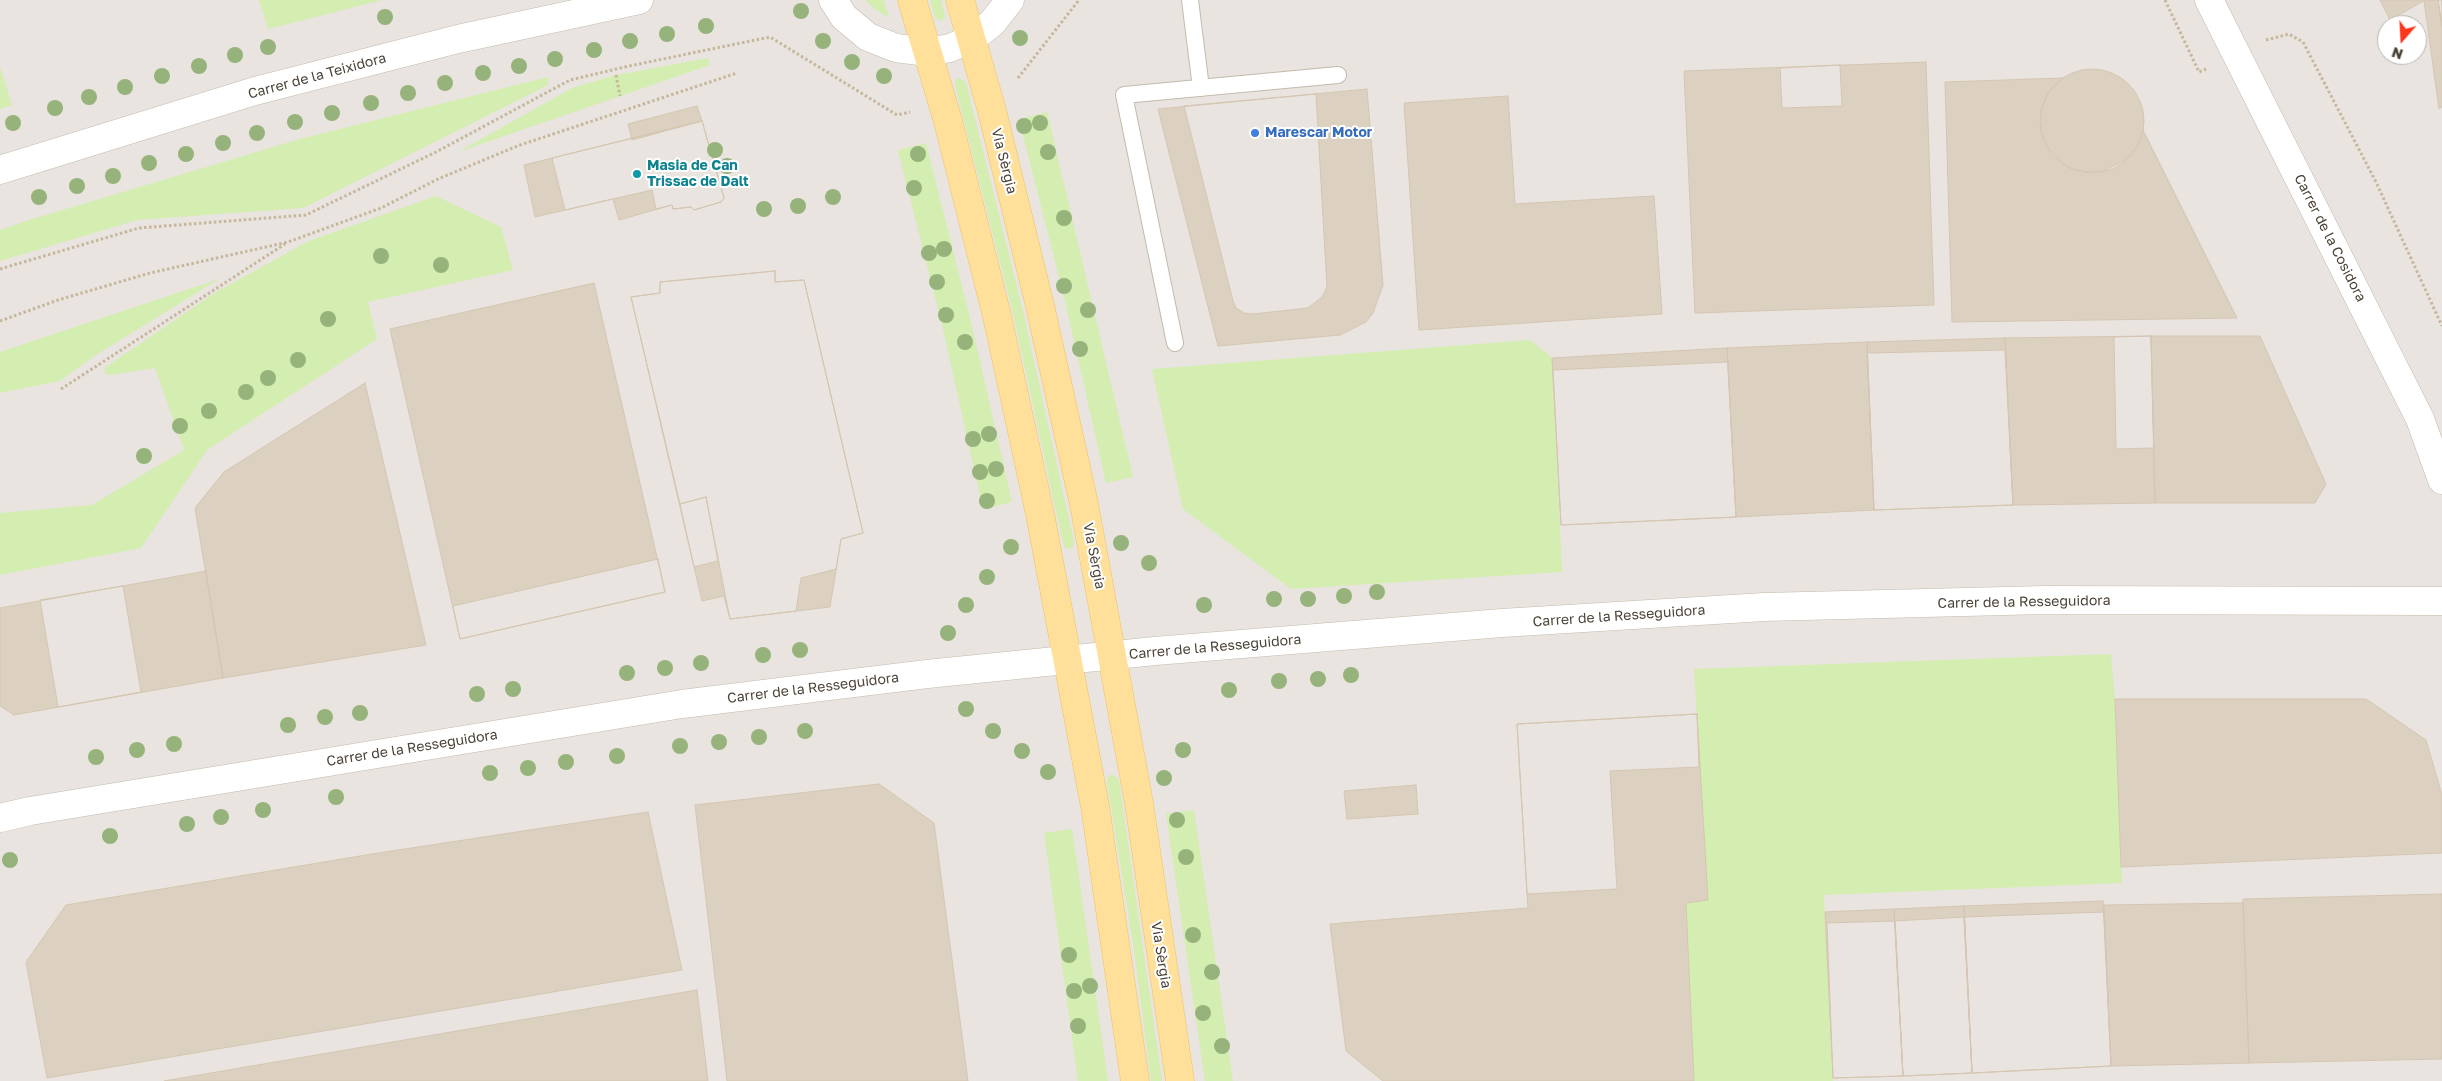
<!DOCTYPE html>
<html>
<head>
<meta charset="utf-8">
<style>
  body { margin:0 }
  #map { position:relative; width:2442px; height:1081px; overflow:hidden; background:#f6f2ea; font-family:"Golos Text",sans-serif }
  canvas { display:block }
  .north { position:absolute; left:2377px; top:15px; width:50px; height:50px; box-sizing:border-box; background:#fff; border:1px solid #b7b4af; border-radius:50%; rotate:199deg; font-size:14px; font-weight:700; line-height:20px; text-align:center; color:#4c4337 }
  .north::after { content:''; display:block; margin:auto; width:18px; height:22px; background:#ff3619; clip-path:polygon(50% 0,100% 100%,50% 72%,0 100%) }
</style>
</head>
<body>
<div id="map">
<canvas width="2442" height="1081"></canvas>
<div class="north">N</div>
</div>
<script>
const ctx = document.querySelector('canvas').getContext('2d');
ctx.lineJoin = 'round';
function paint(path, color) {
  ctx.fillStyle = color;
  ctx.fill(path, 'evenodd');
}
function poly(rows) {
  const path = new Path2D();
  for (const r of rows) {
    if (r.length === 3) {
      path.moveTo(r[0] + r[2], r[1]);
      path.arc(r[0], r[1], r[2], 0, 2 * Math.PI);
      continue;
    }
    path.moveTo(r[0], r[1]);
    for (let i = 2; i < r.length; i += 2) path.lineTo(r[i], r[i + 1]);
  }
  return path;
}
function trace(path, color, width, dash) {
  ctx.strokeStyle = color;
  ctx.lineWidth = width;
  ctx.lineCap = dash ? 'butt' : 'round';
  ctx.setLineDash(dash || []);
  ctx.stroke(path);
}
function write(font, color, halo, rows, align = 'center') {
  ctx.font = font + ' "Golos Text",sans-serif';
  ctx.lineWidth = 4;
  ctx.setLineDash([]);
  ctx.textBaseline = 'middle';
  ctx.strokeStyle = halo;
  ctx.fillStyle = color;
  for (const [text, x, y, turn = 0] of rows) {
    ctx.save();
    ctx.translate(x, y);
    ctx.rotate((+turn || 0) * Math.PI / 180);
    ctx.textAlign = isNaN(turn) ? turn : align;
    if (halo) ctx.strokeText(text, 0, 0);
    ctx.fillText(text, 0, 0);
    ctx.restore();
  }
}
paint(poly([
  [0,0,2442,0,2442,1081,0,1081],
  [2387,25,2417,25,2417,55,2387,55]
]), '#e9e4df');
paint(poly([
  [259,0,382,0,268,29],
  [865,0,884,0,889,18,876,10],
  [930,0,941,0,945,16,942,21,935,18],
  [708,58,710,65,458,152,572,88,616,75],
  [0,67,12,105,0,109],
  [548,77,548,85,303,208,137,220,0,261,0,230,29,220,300,139],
  [959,78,966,83,1023,311,1074,542,1073,547,1069,549,1065,548,1063,543,1013,313,957,93,955,84,956,80],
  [1047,112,1133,477,1106,483,1065,301,1019,119],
  [926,143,971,322,1012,502,983,509,943,329,898,150],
  [436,196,501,227,513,270,368,302,377,339,207,450,141,548,0,575,0,513,92,505,184,450,155,368,111,375,106,374,104,368,218,291,309,241],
  [219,279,96,355,60,381,0,393,0,352],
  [1530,340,1552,358,1562,572,1291,589,1183,509,1152,369],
  [2111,654,2115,699,2122,883,1824,895,1833,1081,1694,1081,1686,903,1708,900,1694,669],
  [1112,774,1119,780,1162,1081,1151,1081,1135,957,1107,781,1109,776],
  [1194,810,1233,1081,1205,1081,1166,814],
  [1072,829,1108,1081,1078,1081,1044,833]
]), '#d3eeb0');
const building = poly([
  [2380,0,2425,0,2390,20,2380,0],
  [2438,0,2442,0,2442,27,2438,0],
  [2438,0,2442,27,2442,107,2439,109,2424,1,2438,0],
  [2438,0,2442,0,2442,27,2438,0],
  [1926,62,1934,305,1695,313,1684,71,1926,62],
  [1840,65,1842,106,1782,108,1780,68,1840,65],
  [2092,121,52],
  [2063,78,2050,90,2041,109,2041,130,2048,148,2063,164,2073,169,2089,172,2103,171,2126,160,2138,145,2143,130,2237,318,1952,322,1945,82,2063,78],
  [1367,89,1383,285,1373,313,1366,322,1340,335,1218,346,1158,109,1367,89],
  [1316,94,1327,287,1322,297,1308,308,1253,314,1244,313,1236,308,1233,301,1184,106,1316,94],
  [1508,96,1515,204,1654,196,1662,314,1419,330,1404,103,1508,96],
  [697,106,702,121,632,140,628,124,697,106],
  [702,121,724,198,721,202,694,210,691,207,673,209,672,205,619,220,613,199,535,217,524,165,702,121],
  [702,121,724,198,721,202,694,210,691,207,673,209,672,205,656,209,652,190,565,210,552,158,702,121],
  [775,271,775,282,804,280,863,533,841,539,830,607,730,619,724,596,702,601,631,297,660,293,660,282,775,271],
  [775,271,775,282,804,280,863,533,841,539,836,569,801,578,796,611,730,619,706,497,680,504,631,297,660,293,660,282,775,271],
  [594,283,665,592,460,639,390,329,594,283],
  [2151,336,2155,503,2013,505,2005,338,2151,336],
  [2151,336,2260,336,2326,484,2315,503,2155,503,2151,336],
  [2151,336,2154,448,2116,449,2114,337,2151,336],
  [2005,338,2013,505,1874,510,1867,342,2005,338],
  [1867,342,1874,510,1736,517,1727,348,1867,342],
  [1727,348,1736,517,1561,525,1552,358,1727,348],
  [2005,350,2013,505,1874,510,1867,353,2005,350],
  [1728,362,1736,517,1561,525,1553,370,1728,362],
  [365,383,426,645,223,678,195,508,224,472,365,383],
  [706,497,718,561,694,567,680,504,706,497],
  [658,559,665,592,460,639,453,606,658,559],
  [206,571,223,678,14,715,0,706,0,608,206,571],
  [123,586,141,692,58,707,40,600,123,586],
  [2115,699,2366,699,2426,740,2442,795,2442,853,2121,867,2115,699],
  [1697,714,1708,900,1686,903,1694,1081,1383,1081,1346,1051,1330,924,1528,908,1517,724,1697,714],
  [1697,714,1699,767,1610,771,1617,889,1527,894,1517,724,1697,714],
  [879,784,934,823,968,1081,727,1081,695,805,879,784],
  [1416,785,1418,814,1347,819,1344,791,1416,785],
  [648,812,682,970,47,1078,26,962,66,905,372,854,648,812],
  [2442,894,2442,1059,2249,1063,2243,899,2442,894],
  [2103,901,2111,1066,1972,1073,1964,906,2103,901],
  [2243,903,2249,1063,2111,1066,2104,905,2243,903],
  [1964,906,1972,1073,1903,1076,1894,909,1964,906],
  [1894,909,1903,1076,1833,1078,1825,912,1894,909],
  [2104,912,2111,1066,1972,1073,1964,917,2104,912],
  [1964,917,1972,1073,1903,1076,1895,921,1964,917],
  [1895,921,1903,1076,1833,1078,1827,923,1895,921],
  [697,990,708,1081,164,1081,697,990]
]);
paint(building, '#dcd1c1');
trace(building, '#d5c6b1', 1);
const service = poly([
  [1190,0,1201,88],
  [1175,343,1124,95,1338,75]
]);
const minor = poly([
  [833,0,844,17,868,37,896,48,927,52,950,48,971,39,992,23,1010,0],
  [2209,0,2420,419,2442,480],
  [0,170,255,91,458,39,639,0],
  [0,818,30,811,682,704,927,674,1155,651,1502,623,1764,607,2045,600,2442,601]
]);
const primary = poly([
  [912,0,948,121,997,316,1040,514,1095,806,1135,1081],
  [960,0,991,107,1040,306,1084,504,1139,803,1180,1081]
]);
trace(service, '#c3baac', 18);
trace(minor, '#c3baac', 29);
trace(primary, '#efc15f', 29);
trace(poly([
  [2165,0,2199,72,2206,69],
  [2266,40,2289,34,2303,42,2376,182,2442,326],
  [616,75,620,96],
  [1018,78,1079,0],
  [0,269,139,228,306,215,436,152,570,80,629,66,770,37,897,115,910,112],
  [0,321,58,300,150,273,288,242,381,208,438,179,520,145,737,73],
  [61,389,285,244]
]), '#c6b69b', 3, [2.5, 2.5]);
trace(service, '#fff', 16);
trace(minor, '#fff', 28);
trace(primary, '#ffe09b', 28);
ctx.fillStyle = '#96b37c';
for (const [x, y] of [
  [801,11],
  [385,17],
  [706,26],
  [667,34],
  [1020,38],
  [630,41],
  [823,41],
  [268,47],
  [594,50],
  [235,55],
  [555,59],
  [852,62],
  [199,66],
  [519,66],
  [483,73],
  [162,76],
  [884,76],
  [445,83],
  [125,87],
  [408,93],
  [89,97],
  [371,103],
  [55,108],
  [332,113],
  [295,122],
  [13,123],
  [1040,123],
  [1024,126],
  [257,133],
  [223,143],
  [715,150],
  [1048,152],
  [186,154],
  [918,154],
  [149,163],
  [727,166],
  [113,176],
  [77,186],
  [914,188],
  [39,197],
  [833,197],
  [798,206],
  [764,209],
  [1064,218],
  [944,249],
  [929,253],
  [381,256],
  [441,265],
  [937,282],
  [1064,286],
  [1088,310],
  [946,315],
  [328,319],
  [965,342],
  [1080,349],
  [298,360],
  [268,378],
  [246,392],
  [209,411],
  [180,426],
  [989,434],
  [973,439],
  [144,456],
  [996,469],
  [980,472],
  [987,501],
  [1121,543],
  [1011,547],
  [1149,563],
  [987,577],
  [1377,592],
  [1344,596],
  [1274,599],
  [1308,599],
  [966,605],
  [1204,605],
  [948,633],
  [800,650],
  [763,655],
  [701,663],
  [665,668],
  [627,673],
  [1351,675],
  [1318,679],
  [1279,681],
  [513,689],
  [1229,690],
  [477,694],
  [966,709],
  [360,713],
  [325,717],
  [288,725],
  [805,731],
  [993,731],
  [759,737],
  [719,742],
  [174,744],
  [680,746],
  [137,750],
  [1183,750],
  [1022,751],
  [617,756],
  [96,757],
  [566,762],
  [528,768],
  [1048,772],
  [490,773],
  [1164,778],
  [336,797],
  [263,810],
  [221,817],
  [1177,820],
  [187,824],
  [110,836],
  [1186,857],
  [10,860],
  [1193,935],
  [1069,955],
  [1212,972],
  [1090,986],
  [1074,991],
  [1203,1013],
  [1078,1026],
  [1222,1046]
]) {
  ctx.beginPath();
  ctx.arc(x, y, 8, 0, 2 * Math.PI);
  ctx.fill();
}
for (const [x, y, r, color] of [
  [1255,133,5,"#3f7fe0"],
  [637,174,5,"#0f9aa8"]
]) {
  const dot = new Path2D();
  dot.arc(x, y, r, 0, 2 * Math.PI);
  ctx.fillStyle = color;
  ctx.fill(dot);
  trace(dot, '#fff', 2);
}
write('14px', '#4c4337', '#fff', [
  ["Carrer de la Teixidora",317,76,-15],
  ["Via Sèrgia",1004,161,76],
  ["Carrer de la Cosidora",2330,238,63],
  ["Via Sèrgia",1094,556,79],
  ["Carrer de la Resseguidora",2024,602,-1],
  ["Carrer de la Resseguidora",1619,616,-4],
  ["Carrer de la Resseguidora",1215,647,-5],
  ["Carrer de la Resseguidora",813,688,-7],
  ["Carrer de la Resseguidora",412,748,-9],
  ["Via Sèrgia",1161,955,81]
]);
write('bold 14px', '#366cbe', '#fff', [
  ["Marescar Motor",1265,133]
], 'left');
write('bold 14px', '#0d838f', '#fff', [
  ["Masia de Can",647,166],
  ["Trissac de Dalt",647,182]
], 'left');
</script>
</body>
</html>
